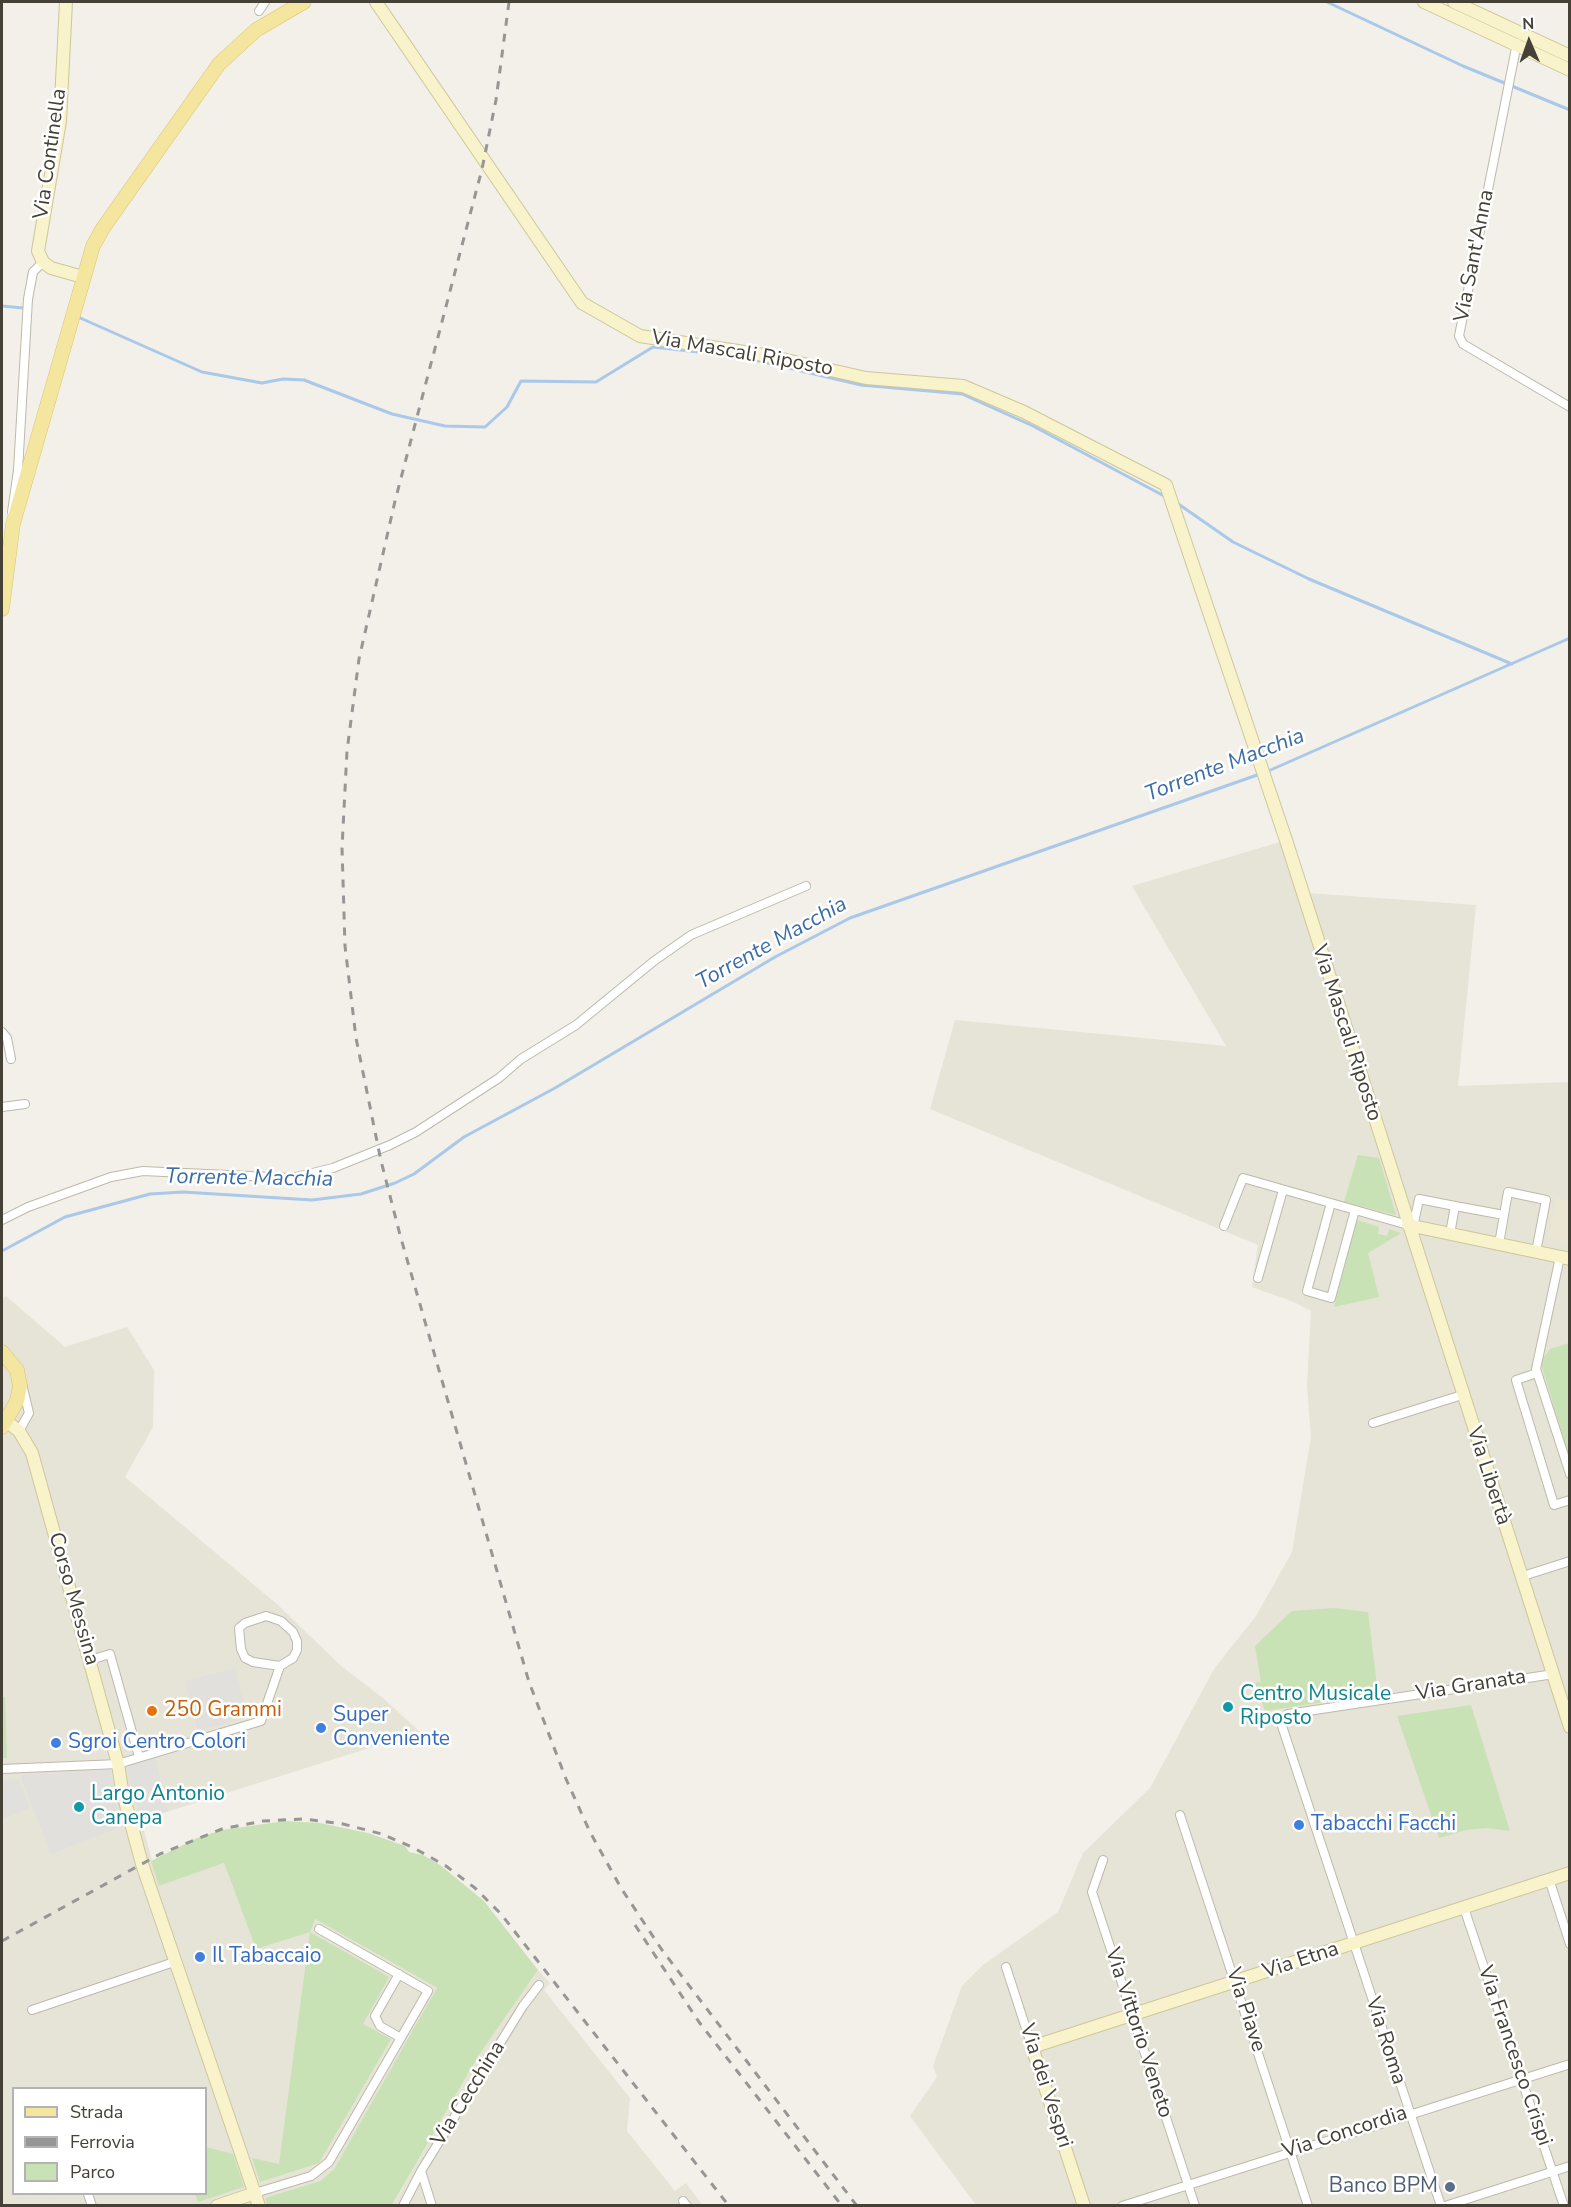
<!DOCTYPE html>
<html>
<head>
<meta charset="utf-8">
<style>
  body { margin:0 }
  #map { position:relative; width:1571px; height:2207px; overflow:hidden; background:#f2f0e8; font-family:"Nunito Sans",sans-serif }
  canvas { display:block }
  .frame { position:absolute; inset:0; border:3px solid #454137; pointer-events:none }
  .legend { position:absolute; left:12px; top:2087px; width:195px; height:108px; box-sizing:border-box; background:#fff; border:2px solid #b5b3af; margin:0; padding:8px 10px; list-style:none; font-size:18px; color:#454137 }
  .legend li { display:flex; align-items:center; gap:12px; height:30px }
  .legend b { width:30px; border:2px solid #b5b3af }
  .north { position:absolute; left:1499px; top:12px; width:60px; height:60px; -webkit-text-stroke:4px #fff; paint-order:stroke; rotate:358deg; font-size:16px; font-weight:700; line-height:24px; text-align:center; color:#454137 }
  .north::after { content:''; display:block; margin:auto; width:21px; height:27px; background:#454137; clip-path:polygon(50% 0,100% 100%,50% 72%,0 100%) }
</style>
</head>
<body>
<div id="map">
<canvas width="1571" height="2207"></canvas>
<div class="frame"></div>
<ul class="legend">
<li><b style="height:8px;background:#f4e69f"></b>Strada</li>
<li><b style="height:8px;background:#969696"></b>Ferrovia</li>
<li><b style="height:16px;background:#c9e2b5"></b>Parco</li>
</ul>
<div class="north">N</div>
</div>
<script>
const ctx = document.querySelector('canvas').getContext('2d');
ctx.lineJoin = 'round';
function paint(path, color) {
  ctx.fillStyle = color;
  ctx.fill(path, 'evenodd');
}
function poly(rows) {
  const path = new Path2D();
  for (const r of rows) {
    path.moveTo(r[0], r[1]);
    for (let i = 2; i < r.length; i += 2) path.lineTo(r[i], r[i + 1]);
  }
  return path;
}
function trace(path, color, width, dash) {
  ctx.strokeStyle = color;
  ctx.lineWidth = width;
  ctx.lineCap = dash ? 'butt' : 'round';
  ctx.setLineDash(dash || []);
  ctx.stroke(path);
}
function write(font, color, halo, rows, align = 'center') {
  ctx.font = font + ' "Nunito Sans",sans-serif';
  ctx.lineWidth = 5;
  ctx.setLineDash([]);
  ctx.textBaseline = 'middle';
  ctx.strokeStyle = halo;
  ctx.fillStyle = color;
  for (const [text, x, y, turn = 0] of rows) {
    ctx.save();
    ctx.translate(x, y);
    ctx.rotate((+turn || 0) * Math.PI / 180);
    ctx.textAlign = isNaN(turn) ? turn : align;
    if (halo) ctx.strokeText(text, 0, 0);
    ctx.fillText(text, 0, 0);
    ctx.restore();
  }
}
paint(poly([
  [1290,839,1307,893,1476,905,1458,1086,1569,1082,1569,2205,976,2205,910,2116,937,2077,933,2066,962,1986,983,1965,1058,1912,1083,1853,1150,1788,1214,1669,1256,1616,1292,1552,1311,1437,1307,1386,1311,1311,1294,1302,1252,1287,1258,1245,930,1109,955,1020,1226,1046,1132,886],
  [6,1296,65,1347,127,1327,154,1370,153,1427,125,1477,278,1605,340,1665,384,1699,420,1732,141,1820,159,1886,224,1863,256,1949,315,1919,438,1989,334,2169,320,2181,265,2199,267,2205,2,2205,2,1299],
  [14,2088,206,2088,206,2194,14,2194],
  [538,1970,550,1983,544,1990,630,2098,627,2131,675,2191,686,2183,702,2205,392,2206,479,2055]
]), '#e6e3d7');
paint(poly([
  [1556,1197,1569,1201,1569,1243,1548,1239]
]), '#eae6d3');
paint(poly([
  [1358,1155,1379,1158,1396,1215,1344,1202],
  [1357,1220,1379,1227,1378,1234,1387,1236,1389,1229,1401,1233,1368,1253,1379,1297,1334,1307],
  [1569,1343,1569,1457,1542,1367,1542,1359,1550,1349],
  [1334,1608,1368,1612,1378,1694,1265,1711,1255,1683,1261,1682,1255,1646,1292,1611],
  [2,1697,5,1697,7,1758,2,1758],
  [1471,1705,1510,1831,1487,1828,1466,1830,1439,1838,1397,1716],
  [285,1821,320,1823,368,1833,405,1846,409,1852,423,1855,440,1865,484,1901,538,1970,479,2055,392,2205,267,2205,265,2198,320,2181,334,2169,437,1988,315,1919,310,1932,389,1977,363,2024,391,2039,319,2163,260,2182,252,2158,279,2164,310,1932,256,1949,224,1863,159,1886,151,1861,197,1838,222,1830],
  [206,2147,233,2154,244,2187,198,2202,195,2194,206,2194]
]), '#c9e2b5');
paint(poly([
  [235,1668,248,1717,198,1731,185,1681],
  [155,1758,168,1811,141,1820,126,1767],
  [110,1770,126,1825,51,1854,21,1778,23,1774],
  [19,1780,30,1808,2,1819,2,1781]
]), '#e1e0dc');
trace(poly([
  [1327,2,1463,66,1570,110],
  [2,306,23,308],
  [78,317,202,372,262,383,283,379,304,380,392,414,445,426,485,427,507,407,521,381,596,382,653,347,735,356],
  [742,357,861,385,962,394,1033,426,1166,497],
  [1177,503,1233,542,1309,579,1512,664],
  [1266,772,1570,638],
  [2,1251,65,1217,150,1194,183,1192,312,1200,361,1194,395,1183,414,1174,464,1137,555,1088,775,957,850,918,1260,774]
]), '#aac8e9', 3);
const street = poly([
  [259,11,265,2],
  [1517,43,1459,336,1463,344,1570,407],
  [12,512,18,470,28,299,33,272,43,262],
  [2,1032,7,1038,11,1059],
  [2,1107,25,1104],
  [1331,1203,1307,1291,1331,1298,1355,1210],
  [2,1220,28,1207,111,1177,143,1171,292,1178,333,1168,390,1145,416,1132,499,1078,521,1059,576,1025,654,961,691,935,806,886],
  [1224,1226,1243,1178,1408,1225],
  [1413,1227,1419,1199,1455,1206],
  [1450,1234,1455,1206,1504,1215],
  [1499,1244,1508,1192,1546,1200,1536,1252],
  [1560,1257,1536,1369,1570,1474],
  [1258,1278,1283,1190],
  [1537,1373,1516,1380,1554,1505,1570,1500],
  [1373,1423,1462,1395],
  [19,1431,29,1413,22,1384],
  [1520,1577,1570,1561],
  [266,1616,281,1621,293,1632,297,1641,297,1650,293,1658,280,1666,253,1662,245,1658,241,1649,239,1628,245,1623,266,1616],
  [90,1660,110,1654,139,1757],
  [2,1769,118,1764,261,1721,280,1666],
  [1180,1815,1308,2206],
  [1103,1860,1092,1892,1195,2206],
  [1549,1879,1570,1944],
  [1464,1908,1564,2206],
  [1006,1967,1032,2047],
  [399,1974,375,2016,380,2026,401,2038],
  [32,2010,177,1961],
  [421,2171,432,2206],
  [255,2193,311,2176,329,2162,428,1991,319,1929],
  [88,2194,92,2206],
  [683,2201,687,2206],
  [403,2206,421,2171,523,2006,539,1985],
  [1122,2206,1570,2064],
  [1441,2206,1281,1723,1288,1714,1554,1674],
  [1445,2206,1570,2166]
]);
const secondary = poly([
  [66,2,60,121,38,251,43,262,51,268,83,277],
  [376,2,582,303,640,336,764,355,866,378,963,386,1024,412,1166,485,1286,840,1570,1727],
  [1424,2,1570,70],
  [1454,2,1570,56],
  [1408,1225,1570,1259],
  [6,1421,19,1431,32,1453,118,1764,122,1790,142,1864,259,2206],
  [217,2206,255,2193],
  [1084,2206,1032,2047,1570,1873]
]);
const primary = poly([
  [2,609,13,524,93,246,103,228,219,64,256,30,304,2],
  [2,1352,17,1370,20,1386,17,1401,2,1427]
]);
trace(street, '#bdb9ab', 10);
trace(secondary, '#cdc69c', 14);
trace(primary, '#d8c471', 15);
trace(street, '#fff', 8);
trace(secondary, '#f9f3cb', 12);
trace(primary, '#f4e69f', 14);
trace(poly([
  [509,2,496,100,482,169,395,501,359,659,347,751,342,848,345,946,356,1038,381,1161,400,1235,529,1682,566,1779,590,1832,621,1888,662,1950,857,2206],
  [635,1925,699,2022,842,2206],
  [2,1941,160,1854,222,1829,263,1821,303,1819,343,1824,382,1834,414,1848,446,1866,475,1888,501,1914,729,2206]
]), '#969696', 3, [8, 8]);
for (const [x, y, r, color] of [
  [1228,1707,6,"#0f9aa8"],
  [152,1711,6,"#e8710a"],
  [321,1728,6,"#3f7fe0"],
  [56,1743,6,"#3f7fe0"],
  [79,1807,6,"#0f9aa8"],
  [1299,1825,6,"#3f7fe0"],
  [200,1957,6,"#3f7fe0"],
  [1450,2187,6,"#5c6f8a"]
]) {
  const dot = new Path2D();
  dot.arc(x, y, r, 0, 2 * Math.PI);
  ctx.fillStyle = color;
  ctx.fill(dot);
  trace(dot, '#fff', 2);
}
write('21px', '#454137', '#fff', [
  ["Via Continella",51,154,-82],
  ["Via Sant'Anna",1475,256,-79],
  ["Via Mascali Riposto",742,354,10],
  ["Via Mascali Riposto",1346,1033,72],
  ["Via Libertà",1488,1476,72],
  ["Corso Messina",73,1599,74],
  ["Via Granata",1471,1686,-9],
  ["Via Etna",1301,1961,-18],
  ["Via Piave",1245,2010,72],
  ["Via Vittorio Veneto",1138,2033,72],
  ["Via Roma",1385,2041,72],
  ["Via Francesco Crispi",1514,2056,71],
  ["Via dei Vespri",1045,2086,72],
  ["Via Cecchina",469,2094,-58],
  ["Via Concordia",1345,2133,-18]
]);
write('21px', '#0d838f', '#fff', [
  ["Centro Musicale",1240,1695],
  ["Riposto",1240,1719],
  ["Largo Antonio",91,1795],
  ["Canepa",91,1819]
], 'left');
write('21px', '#c56008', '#fff', [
  ["250 Grammi",164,1711]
], 'left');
write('21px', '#366cbe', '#fff', [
  ["Super",333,1716],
  ["Conveniente",333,1740],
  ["Sgroi Centro Colori",68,1743],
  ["Tabacchi Facchi",1311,1825],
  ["Il Tabaccaio",212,1957]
], 'left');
write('21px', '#4e5e75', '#fff', [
  ["Banco BPM",1438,2187]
], 'right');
write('italic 22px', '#3b6da6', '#fff', [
  ["Torrente Macchia",1225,766,-21],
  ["Torrente Macchia",772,944,-29],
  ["Torrente Macchia",249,1179,1]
]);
</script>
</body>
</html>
